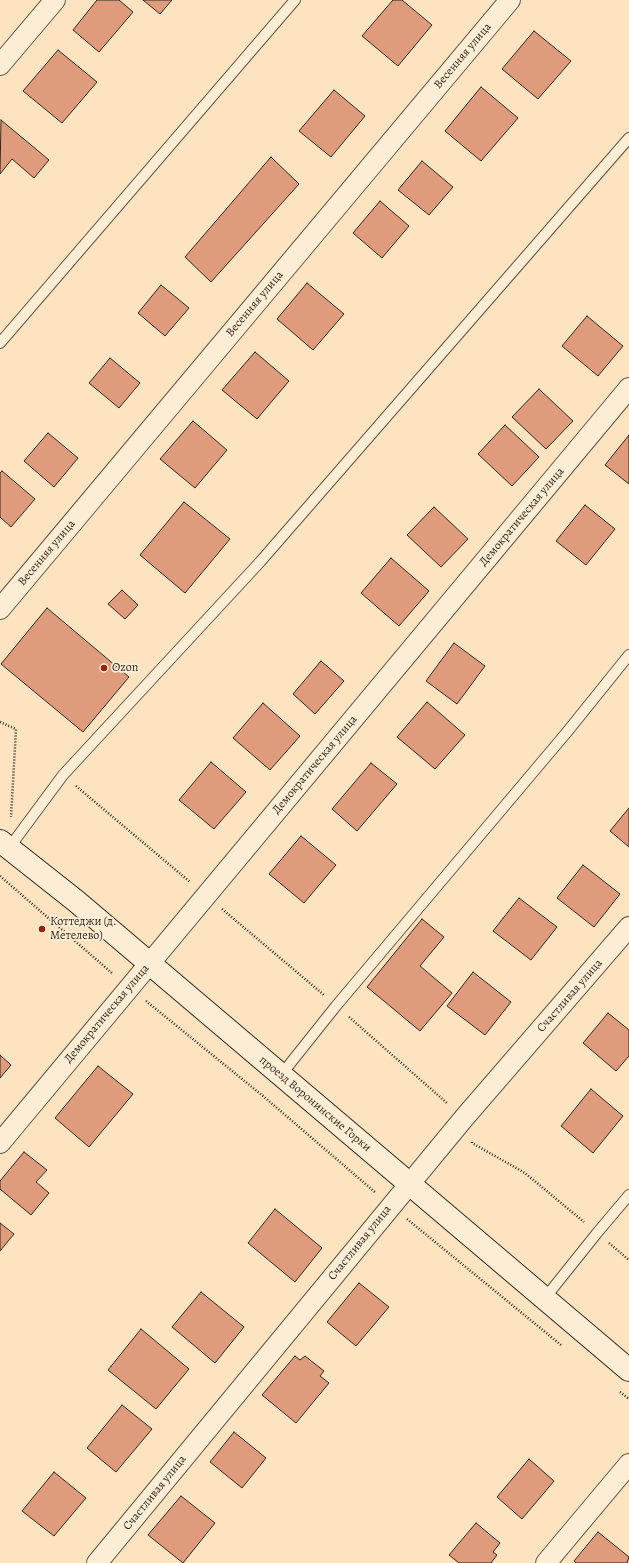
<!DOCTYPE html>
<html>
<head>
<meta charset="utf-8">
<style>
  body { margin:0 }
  canvas { display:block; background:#fde3bf }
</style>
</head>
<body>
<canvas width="629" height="1563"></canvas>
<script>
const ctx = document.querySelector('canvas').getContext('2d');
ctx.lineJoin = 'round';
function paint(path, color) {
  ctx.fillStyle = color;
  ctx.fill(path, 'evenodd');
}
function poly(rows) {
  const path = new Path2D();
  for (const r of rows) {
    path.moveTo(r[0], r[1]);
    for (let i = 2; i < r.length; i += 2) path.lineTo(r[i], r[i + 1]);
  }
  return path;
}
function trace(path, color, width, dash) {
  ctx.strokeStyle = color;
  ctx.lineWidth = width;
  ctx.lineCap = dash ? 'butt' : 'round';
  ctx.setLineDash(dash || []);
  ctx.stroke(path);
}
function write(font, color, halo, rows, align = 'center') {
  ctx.font = font + ' Alegreya,serif';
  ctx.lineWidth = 3.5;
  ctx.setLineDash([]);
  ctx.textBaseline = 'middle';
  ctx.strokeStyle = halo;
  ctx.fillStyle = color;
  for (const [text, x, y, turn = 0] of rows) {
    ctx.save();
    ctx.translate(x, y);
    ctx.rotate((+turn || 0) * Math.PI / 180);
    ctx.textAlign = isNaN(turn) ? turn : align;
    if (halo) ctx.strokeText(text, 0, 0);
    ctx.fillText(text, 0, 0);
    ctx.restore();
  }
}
const building = poly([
  [97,0,119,0,133,12,99,52,73,30,97,0],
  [143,0,172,0,160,14,143,0],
  [393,0,402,0,432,25,398,66,362,36,393,0],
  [534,31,571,61,538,99,502,69,534,31],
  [58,50,97,82,62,123,23,91,58,50],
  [481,87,518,118,481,161,445,131,481,87],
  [334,90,365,116,331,157,299,131,334,90],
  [1,120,49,160,34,178,12,159,0,174,1,120],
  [271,157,299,184,211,282,185,257,271,157],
  [422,161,453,187,429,215,398,190,422,161],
  [380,201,409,226,382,258,353,233,380,201],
  [307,283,344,314,313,350,277,319,307,283],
  [161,285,189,308,165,336,138,313,161,285],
  [587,316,623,346,598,376,562,346,587,316],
  [255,352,289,381,257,419,222,390,255,352],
  [110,358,140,383,119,408,89,383,110,358],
  [539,389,573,421,546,449,512,417,539,389],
  [193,421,227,450,195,488,160,459,193,421],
  [505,425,539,457,512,486,478,454,505,425],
  [48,433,78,458,54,487,24,461,48,433],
  [629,435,629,484,605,465,629,435],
  [2,471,35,499,11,527,0,517,0,473,2,471],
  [184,502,230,539,185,593,140,555,184,502],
  [585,505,615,529,586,565,556,541,585,505],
  [434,507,468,539,441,567,407,535,434,507],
  [391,558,429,591,399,626,361,593,391,558],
  [122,590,138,605,125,619,108,604,122,590],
  [47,608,129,677,83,732,1,664,47,608],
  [454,643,485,666,457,704,426,681,454,643],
  [321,661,344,681,315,714,293,694,321,661],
  [427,702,465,735,435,769,397,737,427,702],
  [263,703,300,736,270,770,233,738,263,703],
  [211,762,246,792,214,829,179,800,211,762],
  [371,763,397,784,357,831,332,809,371,763],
  [629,808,629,847,610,831,629,808],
  [301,836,336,865,304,903,269,874,301,836],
  [583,865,620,894,594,927,557,898,583,865],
  [519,898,557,927,531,960,493,931,519,898],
  [422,919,444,937,420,966,452,993,420,1031,367,987,422,919],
  [473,972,511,1002,485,1035,447,1006,473,972],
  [608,1013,629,1030,629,1056,616,1071,583,1043,608,1013],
  [0,1055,11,1065,0,1078,0,1055],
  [98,1066,133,1094,89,1147,55,1118,98,1066],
  [591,1089,623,1116,593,1153,561,1126,591,1089],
  [24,1152,47,1170,36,1182,49,1193,31,1215,0,1189,0,1181,24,1152],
  [275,1209,322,1248,295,1282,248,1243,275,1209],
  [0,1223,14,1234,0,1251,0,1223],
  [359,1283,389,1307,356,1346,327,1322,359,1283],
  [201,1292,244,1327,215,1363,172,1327,201,1292],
  [141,1329,189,1369,156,1409,108,1370,141,1329],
  [295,1356,300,1360,305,1356,324,1371,320,1376,329,1383,296,1423,262,1395,295,1356],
  [122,1405,152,1429,116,1472,87,1448,122,1405],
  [234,1432,266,1458,242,1488,210,1462,234,1432],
  [529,1459,554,1481,522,1519,497,1497,529,1459],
  [54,1472,86,1498,54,1536,22,1511,54,1472],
  [181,1496,215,1523,183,1563,148,1535,181,1496],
  [476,1523,500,1543,493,1552,497,1555,491,1563,459,1563,449,1555,476,1523],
  [598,1532,629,1557,627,1563,576,1563,574,1561,598,1532]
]);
paint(building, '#df9c7d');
trace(building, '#31271c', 1);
const lane = poly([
  [0,343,295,0],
  [9,848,63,775,260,562,629,138],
  [281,1075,336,1006,567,732,629,655],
  [545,1298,597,1233,629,1195]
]);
const street = poly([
  [0,65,55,0],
  [0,609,510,0],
  [0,1143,629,388],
  [97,1563,464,1118,629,927],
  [546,1563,629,1464]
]);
const secondary = poly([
  [0,841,76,901,629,1370]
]);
trace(lane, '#645645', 12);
trace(street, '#645645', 22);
trace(secondary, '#31271c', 24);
trace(poly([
  [0,722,16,729,11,817],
  [76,786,190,882],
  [0,876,113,974],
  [222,909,324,995],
  [146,1001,263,1096,376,1193],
  [349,1017,447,1103],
  [472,1142,472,1143,525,1173,584,1222],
  [407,1219,561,1345],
  [609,1243,629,1260],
  [620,1392,629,1399]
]), '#31271c', 2.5, [1, 2]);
trace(lane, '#feedd5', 10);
trace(street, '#feedd5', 20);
trace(secondary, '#feedd5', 22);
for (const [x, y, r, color] of [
  [104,668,4,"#8f2418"],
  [42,929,4,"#8f2418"]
]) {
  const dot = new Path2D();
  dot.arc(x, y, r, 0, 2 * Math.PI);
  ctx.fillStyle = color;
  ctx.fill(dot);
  trace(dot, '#feedd5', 1.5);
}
write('12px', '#31271c', '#feedd5', [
  ["Весенняя улица",463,56,-50],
  ["Весенняя улица",255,304,-50],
  ["Демократическая улица",522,517,-50],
  ["Весенняя улица",47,553,-50],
  ["Демократическая улица",315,765,-50],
  ["Счастливая улица",570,996,-49],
  ["Демократическая улица",107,1014,-50],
  ["проезд Воронинские Горки",315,1104,40],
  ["Счастливая улица",360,1243,-51],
  ["Счастливая улица",155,1493,-51]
]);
write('12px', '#31271c', '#feedd5', [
  ["Ozon",112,668],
  ["Коттеджи (д.",50,922],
  ["Метелево)",50,936]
], 'left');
</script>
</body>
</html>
